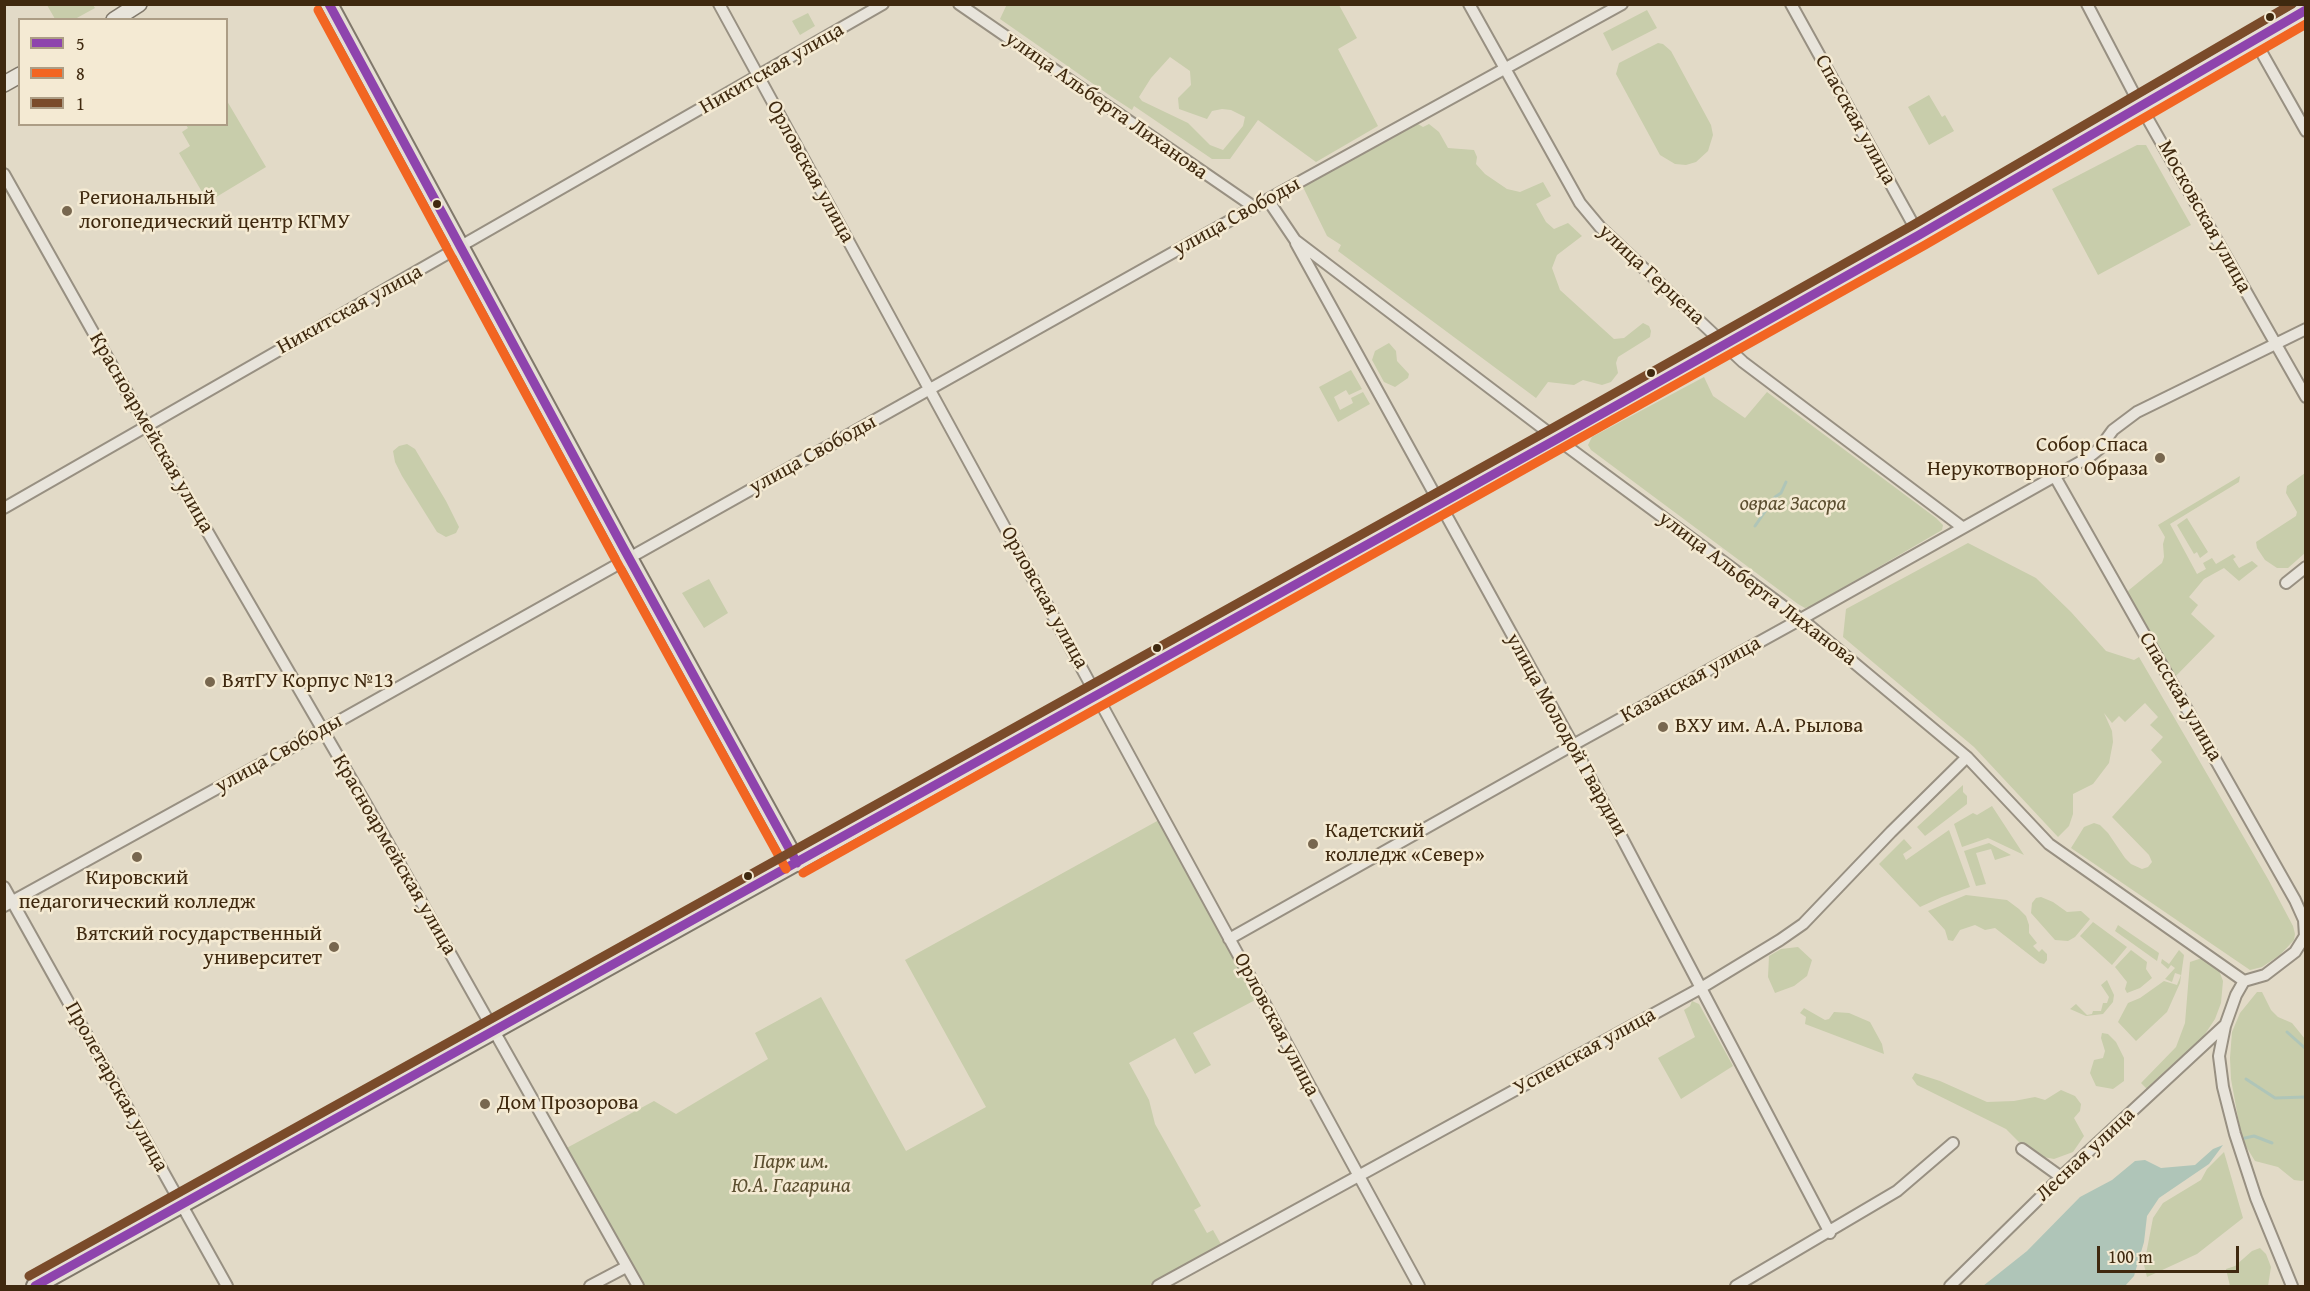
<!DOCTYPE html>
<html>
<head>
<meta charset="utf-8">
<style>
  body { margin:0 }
  #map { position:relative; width:2310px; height:1291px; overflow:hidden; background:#e2dac7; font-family:"Gentium Book Plus",serif }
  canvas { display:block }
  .frame { position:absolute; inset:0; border:6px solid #3f290f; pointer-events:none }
  .legend { position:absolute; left:18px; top:18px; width:210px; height:108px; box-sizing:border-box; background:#f4ead3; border:2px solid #ac9d85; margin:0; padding:8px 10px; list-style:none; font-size:18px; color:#3f290f }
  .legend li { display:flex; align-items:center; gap:12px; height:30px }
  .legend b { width:30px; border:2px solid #ac9d85 }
  .scale { position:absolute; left:2097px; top:1246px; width:142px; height:27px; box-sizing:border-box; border:3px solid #3f290f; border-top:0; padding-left:8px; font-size:18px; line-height:21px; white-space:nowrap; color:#3f290f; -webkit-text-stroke:4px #f4ead3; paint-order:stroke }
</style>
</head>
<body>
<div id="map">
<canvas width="2310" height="1291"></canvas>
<div class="frame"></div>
<ul class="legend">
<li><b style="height:8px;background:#8e44ad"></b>5</li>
<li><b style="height:8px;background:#f26522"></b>8</li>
<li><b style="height:8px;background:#7a4b2a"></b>1</li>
</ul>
<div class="scale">100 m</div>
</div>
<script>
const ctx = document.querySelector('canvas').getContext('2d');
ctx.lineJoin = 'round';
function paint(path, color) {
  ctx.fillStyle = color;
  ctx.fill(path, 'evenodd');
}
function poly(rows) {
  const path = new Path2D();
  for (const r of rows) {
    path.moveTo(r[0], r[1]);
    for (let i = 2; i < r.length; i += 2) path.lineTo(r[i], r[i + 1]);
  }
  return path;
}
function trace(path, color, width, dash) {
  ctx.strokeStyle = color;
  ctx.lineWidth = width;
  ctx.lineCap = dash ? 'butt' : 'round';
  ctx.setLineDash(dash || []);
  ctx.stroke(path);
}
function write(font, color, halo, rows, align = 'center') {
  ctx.font = font + ' "Gentium Book Plus",serif';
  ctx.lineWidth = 5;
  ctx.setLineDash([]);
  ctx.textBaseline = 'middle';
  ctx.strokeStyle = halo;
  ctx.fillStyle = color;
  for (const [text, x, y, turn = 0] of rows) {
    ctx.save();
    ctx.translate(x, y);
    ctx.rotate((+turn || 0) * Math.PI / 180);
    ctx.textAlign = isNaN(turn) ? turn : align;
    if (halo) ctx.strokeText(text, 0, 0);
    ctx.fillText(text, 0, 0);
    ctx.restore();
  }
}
paint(poly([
  [49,4,93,5,95,8,75,19,55,19,47,5],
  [1007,4,1339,5,1357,38,1338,49,1378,126,1316,162,1258,120,1230,159,1212,159,1134,106,1132,110,1112,97,1000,19],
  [1170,57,1190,71,1191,85,1178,98,1179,109,1207,119,1212,111,1222,109,1231,110,1245,117,1243,126,1223,150,1210,145,1188,123,1142,101,1139,97,1151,78],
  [1647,10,1657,28,1612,51,1603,33],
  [808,13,815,26,800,35,792,21],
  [1658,43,1663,44,1671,51,1711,125,1713,135,1708,151,1696,162,1686,165,1675,164,1660,155,1616,74,1619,63],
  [1929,95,1942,117,1945,115,1954,131,1929,145,1908,107],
  [227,101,266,167,208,202,179,153,190,146,182,132,188,128,186,125,226,124],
  [1418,124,1423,127,1429,124,1439,132,1448,148,1474,150,1477,157,1476,164,1485,174,1507,189,1520,192,1543,182,1551,196,1536,204,1546,222,1554,229,1568,223,1582,236,1557,255,1552,268,1560,290,1614,339,1624,338,1643,323,1649,326,1651,331,1650,337,1618,357,1616,363,1618,373,1611,382,1602,385,1583,380,1574,385,1548,382,1536,398,1338,251,1341,245,1327,236,1303,187],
  [2137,145,2146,145,2191,225,2098,275,2052,189],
  [1389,343,1396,351,1397,361,1409,374,1408,378,1395,387,1384,382,1372,360,1375,351],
  [1351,370,1362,389,1349,395,1346,390,1334,397,1340,410,1353,403,1351,398,1363,392,1370,404,1338,422,1319,387],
  [1704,377,1713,396,1745,418,1767,392,1936,518,1943,525,1942,530,1812,606,1805,608,1798,604,1591,450,1588,445,1592,437],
  [407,444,415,449,446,501,459,527,456,533,446,537,437,532,402,476,395,462,393,451,399,446],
  [2305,473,2305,553,2288,568,2277,568,2265,560,2257,548,2256,542,2296,516,2297,512,2286,493,2287,486],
  [2240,476,2239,482,2170,524,2197,574,2206,569,2203,563,2212,558,2216,564,2233,554,2236,557,2233,559,2239,568,2252,561,2258,566,2239,581,2224,568,2204,579,2189,597,2198,605,2191,614,2215,636,2174,678,2127,593,2129,590,2162,563,2164,557,2163,544,2165,537,2158,525],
  [2187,518,2208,552,2200,558,2197,552,2194,554,2177,525],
  [1968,543,2036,578,2071,612,2106,651,2134,660,2139,657,2268,879,2293,926,2295,934,2294,940,2280,955,2262,967,2250,970,2071,848,2084,827,2094,823,2100,825,2108,833,2125,858,2131,864,2142,869,2148,867,2152,862,2149,855,2112,817,2162,762,2151,750,2163,737,2150,725,2158,717,2145,703,2125,722,2119,716,2112,723,2104,713,2112,731,2113,742,2109,763,2093,784,2073,794,2073,814,2069,826,2058,837,1974,747,1843,637,1846,609],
  [709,579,728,613,704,628,682,593],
  [1963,785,1963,792,1967,796,1967,804,1925,836,1917,827],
  [1992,806,2024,855,1988,838,1962,847,1954,824,1973,813,1977,815],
  [1159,820,1257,999,1193,1033,1211,1065,1195,1074,1175,1038,1129,1063,1149,1100,1155,1124,1201,1206,1194,1210,1207,1233,1213,1230,1222,1246,1148,1286,638,1286,561,1151,654,1101,676,1114,768,1059,755,1033,821,997,906,1151,986,1107,905,960],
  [1949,830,1970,887,1942,897,1920,907,1879,864,1904,839,1912,848,1903,854,1906,860],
  [1989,843,2011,855,1995,860,1991,849,1976,853,1986,884,1976,886,1964,851],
  [1966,895,2007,900,2019,909,2026,916,2029,925,2029,933,2037,943,2033,946,2039,952,2042,949,2047,954,2047,960,2044,964,2040,963,1995,928,1985,930,1975,925,1960,930,1953,941,1948,940,1945,930,1928,911],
  [2041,897,2053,902,2067,912,2081,911,2090,919,2075,937,2068,941,2055,940,2031,913,2032,903,2036,898],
  [2093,922,2127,947,2112,965,2080,936],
  [2118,925,2159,953,2157,961,2115,931],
  [1798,947,1812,960,1807,976,1794,986,1775,993,1768,977,1769,956,1781,949],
  [2131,950,2147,962,2146,969,2152,978,2140,988,2127,993,2125,989,2127,982,2115,967],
  [2179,950,2184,955,2180,983,2167,1012,2136,1041,2118,1022,2128,1003,2140,998,2164,981,2177,985,2181,975,2175,973,2172,982,2165,979,2175,968,2171,965,2168,969,2161,963,2162,959,2169,964],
  [2202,958,2218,968,2223,981,2221,1003,2215,1019,2201,1040,2147,1089,2141,1083,2176,1047,2185,1023,2190,962],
  [2107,980,2114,995,2113,1002,2103,1014,2086,1016,2070,1009,2076,1004,2087,1015,2092,1014,2093,1011,2101,1011,2103,1003,2107,1003,2109,997,2101,985],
  [2257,992,2262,992,2271,1010,2278,1017,2292,1023,2305,1039,2306,1179,2302,1181,2294,1180,2278,1167,2255,1161,2242,1140,2231,1079,2230,1058,2232,1032,2240,1013],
  [1692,1001,1699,1004,1733,1066,1681,1099,1658,1058,1695,1037,1684,1010,1690,1006],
  [1804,1008,1825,1020,1829,1019,1834,1012,1849,1013,1870,1022,1882,1044,1884,1054,1805,1024,1806,1017,1800,1013],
  [2102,1033,2108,1034,2116,1042,2124,1058,2124,1081,2113,1089,2096,1086,2090,1073,2094,1060,2103,1058,2105,1051,2101,1038],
  [1915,1073,1940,1081,1987,1102,2014,1101,2035,1097,2045,1100,2061,1090,2075,1096,2081,1104,2080,1111,2074,1118,2084,1136,2073,1152,2054,1159,2038,1156,2019,1142,2006,1129,1917,1085,1912,1078],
  [2224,1152,2243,1218,2197,1254,2147,1277,2144,1265,2153,1218,2163,1203,2201,1180,2207,1169],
  [2260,1248,2266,1254,2271,1267,2268,1286,2230,1286,2226,1269,2235,1266,2252,1251]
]), '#c8cdab');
paint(poly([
  [2223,1145,2209,1164,2159,1198,2147,1216,2144,1242,2134,1276,2125,1286,1983,1286,2027,1251,2080,1197,2112,1180,2135,1161,2145,1160,2161,1168,2195,1165,2213,1149]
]), '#afc5b8');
trace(poly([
  [1755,526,1775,497,1781,493,1786,482],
  [2287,1032,2306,1049],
  [2246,1079,2275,1098,2306,1097],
  [2245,1138,2254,1136,2272,1143]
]), '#afc5b8', 3);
const street = poly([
  [719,4,1419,1286],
  [959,4,1254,207],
  [1469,4,1580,203,1600,227,1743,362,1962,527],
  [1791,4,1919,235],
  [2087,4,2141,107,2306,397],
  [2254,39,2306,131],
  [4,174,146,426,367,806,638,1286],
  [1268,200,1295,240,1557,439,1810,626,1967,757,2049,844,2244,981],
  [1296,243,1573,745,1830,1233],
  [2054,475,2295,900,2304,920,2305,936,2295,952,2265,975,2244,981,2236,995,2225,1026,2219,1056,2223,1087,2235,1134,2256,1198,2292,1286],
  [4,508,883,4],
  [2286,583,2306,567],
  [4,887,227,1286],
  [4,906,339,721,1254,207,1622,4],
  [1229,939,1573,745,1801,619,2089,457,2099,449,2113,430,2137,412,2306,329],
  [2022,1149,2061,1177],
  [590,1286,626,1267],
  [1158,1286,1701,988,1780,940,1803,924,1891,832,1967,757],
  [1736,1286,1897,1191,1953,1143],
  [1950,1286,2061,1177,2224,1026]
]);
const secondary = poly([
  [114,20,139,4],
  [4,84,20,75]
]);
const primary = poly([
  [329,4,624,549,797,863],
  [35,1286,1557,439,1919,235,2306,10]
]);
trace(street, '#989082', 14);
trace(secondary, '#80786b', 18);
trace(primary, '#80786b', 20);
trace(street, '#e8e4db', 10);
trace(secondary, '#e8e4db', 15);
trace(primary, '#e5dfd4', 16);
trace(poly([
  [329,4,624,549,797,863],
  [35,1286,1557,439,1919,235,2306,10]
]), '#8e44ad', 9);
trace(poly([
  [318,10,613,555,786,869],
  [803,873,1925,245,2306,24]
]), '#f26522', 9);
trace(poly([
  [29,1276,1551,429,1913,225,2292,4]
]), '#7a4b2a', 9);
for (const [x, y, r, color] of [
  [2270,17,5,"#3f290f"],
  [437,204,5,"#3f290f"],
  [67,211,6,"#78674f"],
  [1651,373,5,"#3f290f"],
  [2160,458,6,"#78674f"],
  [1157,648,5,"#3f290f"],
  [210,682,6,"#78674f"],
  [1663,727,6,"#78674f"],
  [1313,844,6,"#78674f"],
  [137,857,6,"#78674f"],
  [748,876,5,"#3f290f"],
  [334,947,6,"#78674f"],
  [485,1104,6,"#78674f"]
]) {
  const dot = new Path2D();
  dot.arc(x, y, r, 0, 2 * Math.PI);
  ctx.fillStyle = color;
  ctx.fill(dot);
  trace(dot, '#f4ead3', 2);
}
write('21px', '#3f290f', '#f4ead3', [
  ["Никитская улица",772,69,-30],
  ["улица Альберта Лиханова",1106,106,35],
  ["Спасская улица",1855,120,61],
  ["Орловская улица",810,172,61],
  ["улица Свободы",1237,217,-29],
  ["Московская улица",2204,217,61],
  ["улица Герцена",1651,275,43],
  ["Никитская улица",350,310,-29],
  ["Красноармейская улица",151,433,60],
  ["улица Свободы",813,455,-29],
  ["улица Альберта Лиханова",1757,589,37],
  ["Орловская улица",1044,598,61],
  ["Казанская улица",1691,680,-29],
  ["Спасская улица",2180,697,60],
  ["улица Молодой Гвардии",1566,735,61],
  ["улица Свободы",279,754,-29],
  ["Красноармейская улица",394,855,60],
  ["Орловская улица",1276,1025,62],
  ["Успенская улица",1585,1052,-29],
  ["Пролетарская улица",116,1087,61],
  ["Лесная улица",2086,1155,-43]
]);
write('21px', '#3f290f', '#f4ead3', [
  ["Региональный",79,199],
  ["логопедический центр КГМУ",79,223],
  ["Собор Спаса",2148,446,"right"],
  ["Нерукотворного Образа",2148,470,"right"],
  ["ВятГУ Корпус №13",222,682],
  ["ВХУ им. А.А. Рылова",1675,727],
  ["Кадетский",1325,832],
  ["колледж «Север»",1325,856],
  ["Кировский",137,879,"center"],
  ["педагогический колледж",137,903,"center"],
  ["Вятский государственный",322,935,"right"],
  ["университет",322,959,"right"],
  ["Дом Прозорова",497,1104]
], 'left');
write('italic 21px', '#5c4f30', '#f4ead3', [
  ["овраг Засора",1793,505],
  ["Парк им.",791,1163],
  ["Ю.А. Гагарина",791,1187]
]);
</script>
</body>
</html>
